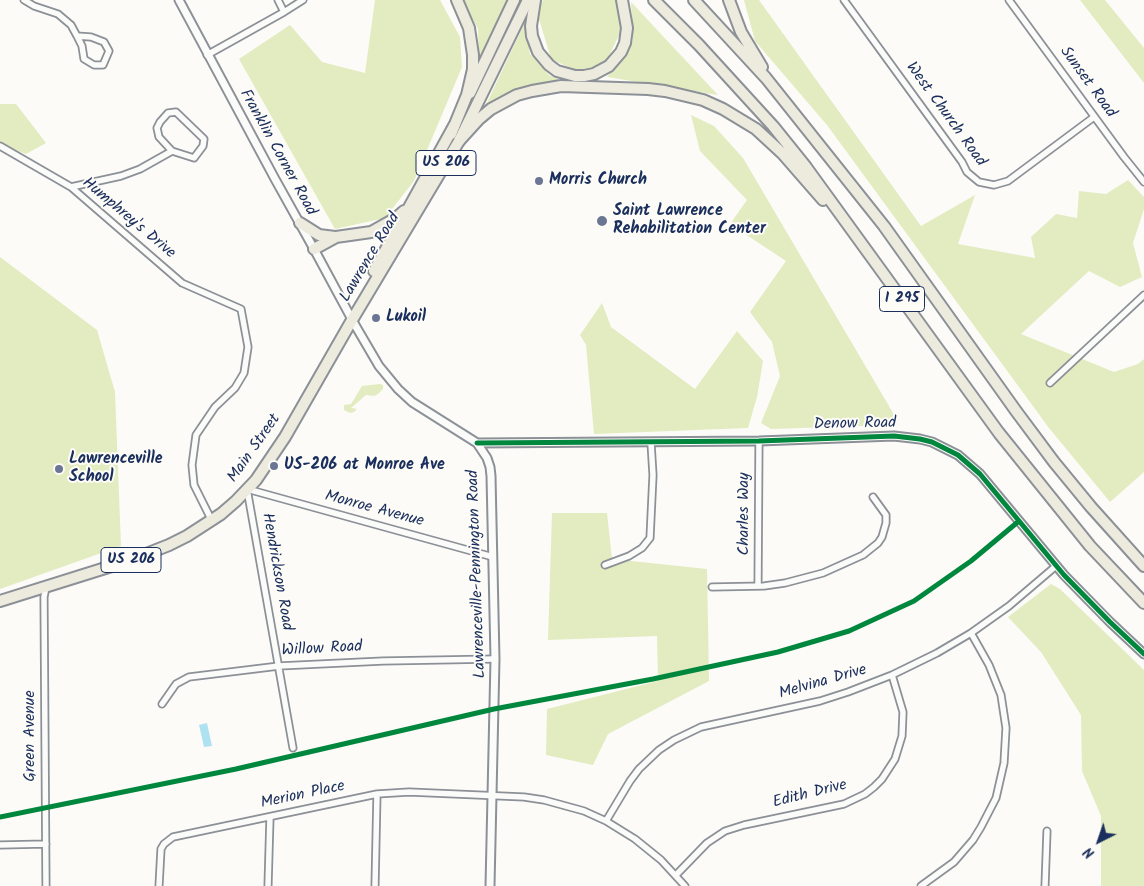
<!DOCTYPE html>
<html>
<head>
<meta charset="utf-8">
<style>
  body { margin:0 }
  #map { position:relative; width:1144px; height:886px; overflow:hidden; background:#fcfbf8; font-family:Kalam,sans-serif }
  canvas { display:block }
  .north { position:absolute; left:1074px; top:816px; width:50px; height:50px; -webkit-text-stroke:4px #fdfcf7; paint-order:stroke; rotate:221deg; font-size:14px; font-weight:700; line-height:20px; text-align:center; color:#1b2f5e }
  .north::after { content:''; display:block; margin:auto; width:18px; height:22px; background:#1b2f5e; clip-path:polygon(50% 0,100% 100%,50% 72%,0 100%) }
</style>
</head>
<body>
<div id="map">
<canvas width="1144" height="886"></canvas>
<div class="north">N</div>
</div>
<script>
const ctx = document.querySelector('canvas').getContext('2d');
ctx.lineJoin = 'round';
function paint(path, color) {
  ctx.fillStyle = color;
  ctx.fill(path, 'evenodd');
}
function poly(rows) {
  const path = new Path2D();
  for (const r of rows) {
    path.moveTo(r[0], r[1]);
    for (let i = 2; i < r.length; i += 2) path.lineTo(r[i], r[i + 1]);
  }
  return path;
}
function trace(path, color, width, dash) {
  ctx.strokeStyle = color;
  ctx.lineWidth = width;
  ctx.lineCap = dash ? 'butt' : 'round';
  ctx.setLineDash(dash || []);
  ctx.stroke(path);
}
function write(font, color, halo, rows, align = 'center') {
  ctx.font = font + ' Kalam,sans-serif';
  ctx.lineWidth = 4;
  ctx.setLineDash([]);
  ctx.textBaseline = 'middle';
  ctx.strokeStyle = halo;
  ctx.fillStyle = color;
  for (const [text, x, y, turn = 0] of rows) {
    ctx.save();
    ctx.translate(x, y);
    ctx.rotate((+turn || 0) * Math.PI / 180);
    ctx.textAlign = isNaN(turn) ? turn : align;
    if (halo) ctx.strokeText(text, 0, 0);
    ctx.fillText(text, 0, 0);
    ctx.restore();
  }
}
paint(poly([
  [375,0,440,0,460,37,462,67,414,181,385,218,335,229,239,59,290,25,322,62,365,73],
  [462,0,509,0,479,63,478,29],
  [543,0,616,0,624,25,604,66,579,72,551,59,540,22,535,17],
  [744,0,759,0,921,226,975,195,958,244,1035,258,1031,237,1056,214,1077,218,1079,191,1106,194,1128,180,1144,197,1144,209,1133,243,1142,277,1120,287,1089,271,1021,334,1114,372,1138,364,1144,359,1144,472,1110,502,1049,428,827,125,755,41],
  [1080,0,1105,0,1144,48,1144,83],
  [631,2,718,95,607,77,633,40],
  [525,22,530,54,549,75,566,83,518,91,485,107],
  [0,104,16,104,46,143,26,154,0,144],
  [691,115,714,126,743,158,896,418,891,425,771,429,761,423,780,376,772,342,750,312,786,261,730,224,747,200,700,151],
  [0,257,97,330,115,392,121,546,0,589],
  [602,303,611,327,695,389,737,331,763,361,757,397,748,428,594,434,586,345,580,335],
  [380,384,383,385,383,389,378,394,374,396,366,395,351,408,357,409,354,412,350,413,344,410,344,405,351,404,362,386],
  [552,513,607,513,612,559,707,569,709,681,608,734,593,765,546,755,547,709,658,681,657,636,548,640],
  [1051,584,1060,589,1144,670,1144,886,1101,886,1101,816,1082,771,1081,715,1041,652,1008,617]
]), '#e2ecc0');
paint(poly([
  [207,723,212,746,204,747,199,725]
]), '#aee2f1');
const minor = poly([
  [24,0,34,6,58,14,71,25,77,36,82,46,84,59,94,65,103,65,109,51,104,42,91,37,77,36],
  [278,0,284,12],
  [844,0,962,162,967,172,979,182,994,185,1008,181,1094,117],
  [1009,0,1124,157,1144,182],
  [207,55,284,12,303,0],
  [0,146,71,187,182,283,241,309,248,347,244,373,235,388,215,407,196,435,192,465,194,485,212,521],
  [71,187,121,176,140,169,172,151,194,158,203,146,204,139,176,112,168,113,160,122,157,128,159,137,172,151],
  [1050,383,1144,295],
  [605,565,629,556,642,548,650,538,653,475,651,443],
  [758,586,759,441],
  [46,587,44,597,46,886],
  [712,587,764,586,785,583,823,573,863,555,878,543,882,537,886,523,886,515,873,497],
  [162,704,176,684,189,677,279,666,383,661,495,659],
  [293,748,247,489,493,557],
  [606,821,630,781,639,769,659,750,674,740,701,727,820,701,848,692,892,675,937,653,971,633,1009,606,1056,566],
  [0,845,46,844],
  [676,875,707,843,725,831,744,825,844,804,865,794,874,787,882,779,895,759,902,736,903,712,892,675],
  [159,886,161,849,164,844,173,837,377,794,409,792,524,797,544,800,584,811,606,821,635,839,661,860,685,886],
  [268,886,270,817],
  [375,886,377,794],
  [921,886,954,862,973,840,981,827,996,798,1004,763,1006,728,1001,695,989,665,971,633],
  [1045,886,1047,831]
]);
const tertiary = poly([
  [179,0,275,179,314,249,355,325,379,366,398,389,412,402,477,443,487,458,490,467,491,476,495,659,490,886],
  [477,443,759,441,894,436,920,439,932,442,958,455,980,474,1064,575,1110,622,1144,654]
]);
const trunk = poly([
  [470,93,514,0],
  [300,223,319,235,335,237],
  [314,249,336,237,371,232,396,218,404,211],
  [374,271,454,126],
  [0,601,131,560,169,545,187,536,221,514,236,501,256,480,285,437,352,320,459,141,528,0]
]);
const motorway = poly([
  [535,0,531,26,532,36,538,52,549,65,557,71,575,76,584,76,594,74,609,66,621,52,625,43,627,28,622,0],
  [654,0,699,45,773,126,806,167,999,433,1090,546,1144,603],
  [694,0,766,78,884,226,1016,411,1054,462,1091,507,1144,566],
  [729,0,741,32,762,67],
  [451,134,467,95,473,69,473,55,469,28,457,0],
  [459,141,479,119,491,109,517,95,532,91,561,86,648,89,665,91,703,100,723,109,756,129,782,153,823,200]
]);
trace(minor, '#8c9097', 9);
trace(tertiary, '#8c9097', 11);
trace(trunk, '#8c9097', 14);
trace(motorway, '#8c9097', 14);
trace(minor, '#fbfbf9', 5.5);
trace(tertiary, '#fbfbf9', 7);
trace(trunk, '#edeade', 10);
trace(motorway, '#edeade', 10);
trace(poly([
  [477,443,759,441,894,436,920,439,932,442,958,455,980,474,1064,575,1110,622,1144,654],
  [0,817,236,769,494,709,653,679,778,652,849,631,914,601,971,561,1019,521]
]), '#00873e', 5);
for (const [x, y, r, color] of [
  [539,181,5,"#6a7694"],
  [602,221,6,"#6a7694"],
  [376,318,5,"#6a7694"],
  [274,466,5,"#6a7694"],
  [59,469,5,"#6a7694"]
]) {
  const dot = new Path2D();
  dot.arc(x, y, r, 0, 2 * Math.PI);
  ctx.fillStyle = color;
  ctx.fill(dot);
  trace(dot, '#fdfcf7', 2);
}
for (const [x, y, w] of [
  [446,163,60],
  [902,299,45],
  [131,560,60]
]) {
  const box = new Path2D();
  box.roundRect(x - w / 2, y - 12.5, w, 25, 4);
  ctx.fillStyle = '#fdfcf7';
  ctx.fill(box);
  trace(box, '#1b2f5e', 1);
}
write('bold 15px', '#1b2f5e', null, [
  ["US 206",446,163],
  ["I 295",902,299],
  ["US 206",131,560]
]);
write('16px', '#1b2f5e', '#fdfcf7', [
  ["Sunset Road",1087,83,54],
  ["West Church Road",945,115,54],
  ["Franklin Corner Road",277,153,61],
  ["Humphrey's Drive",128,219,40],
  ["Lawrence Road",371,258,-59],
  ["Denow Road",855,425,-1],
  ["Main Street",255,449,-55],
  ["Monroe Avenue",374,510,15],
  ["Charles Way",745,514,-90],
  ["Hendrickson Road",276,572,80],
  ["Lawrenceville-Pennington Road",478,574,-92],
  ["Willow Road",322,650,-3],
  ["Melvina Drive",823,683,-16],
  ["Green Avenue",31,736,-90],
  ["Edith Drive",810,795,-14],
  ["Merion Place",303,796,-12]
]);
write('bold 16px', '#1b2f5e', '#fdfcf7', [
  ["Morris Church",549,181],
  ["Saint Lawrence",613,212],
  ["Rehabilitation Center",613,230],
  ["Lukoil",386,318],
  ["Lawrenceville",69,460],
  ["School",69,478],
  ["US-206 at Monroe Ave",284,466]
], 'left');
</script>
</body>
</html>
